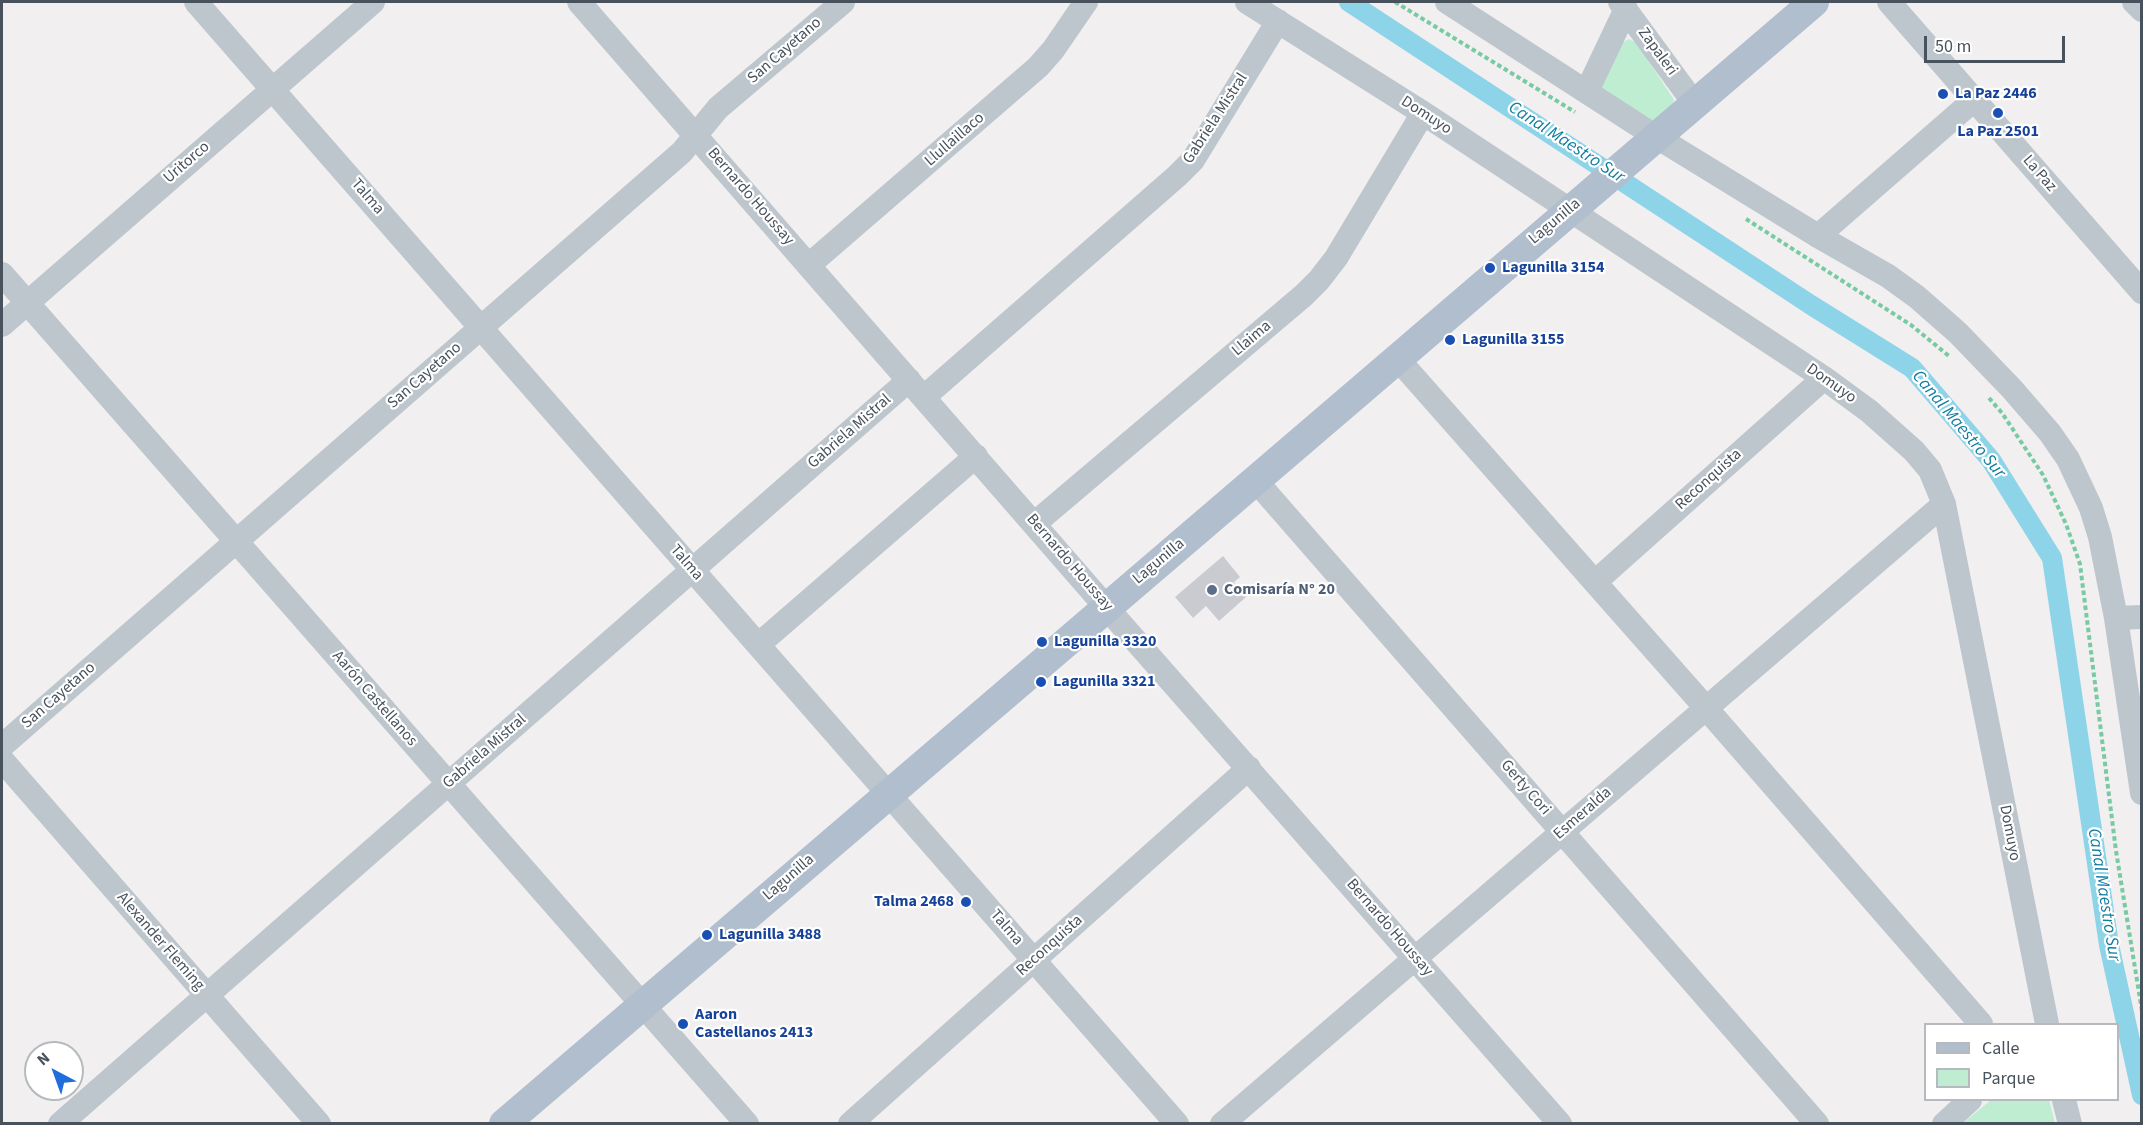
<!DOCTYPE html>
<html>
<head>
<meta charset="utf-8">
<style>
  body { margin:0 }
  #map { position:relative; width:2143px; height:1125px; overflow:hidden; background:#f1efef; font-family:"Source Sans 3",sans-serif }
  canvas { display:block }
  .frame { position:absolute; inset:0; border:3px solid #48525c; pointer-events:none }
  .legend { position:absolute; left:1924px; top:1023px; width:195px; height:78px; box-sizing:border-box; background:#fff; border:2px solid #b6babe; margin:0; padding:8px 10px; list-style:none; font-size:18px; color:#48525c }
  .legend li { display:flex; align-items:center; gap:12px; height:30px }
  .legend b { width:30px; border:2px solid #b6babe }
  .north { position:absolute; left:24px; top:1041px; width:60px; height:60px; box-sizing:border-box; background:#fff; border:2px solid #b6babe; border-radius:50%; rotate:319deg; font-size:16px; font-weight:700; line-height:24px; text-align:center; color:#48525c }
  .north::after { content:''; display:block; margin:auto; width:21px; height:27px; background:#1f6edb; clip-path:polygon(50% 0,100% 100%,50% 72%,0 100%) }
  .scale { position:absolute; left:1924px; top:36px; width:141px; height:27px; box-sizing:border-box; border:3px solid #48525c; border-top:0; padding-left:8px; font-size:18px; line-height:21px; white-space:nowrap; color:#48525c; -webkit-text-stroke:4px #fff; paint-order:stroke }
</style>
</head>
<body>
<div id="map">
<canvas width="2143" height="1125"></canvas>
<div class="frame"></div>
<ul class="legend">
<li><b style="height:8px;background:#b0becd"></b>Calle</li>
<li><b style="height:16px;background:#bfedd2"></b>Parque</li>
</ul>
<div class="north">N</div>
<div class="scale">50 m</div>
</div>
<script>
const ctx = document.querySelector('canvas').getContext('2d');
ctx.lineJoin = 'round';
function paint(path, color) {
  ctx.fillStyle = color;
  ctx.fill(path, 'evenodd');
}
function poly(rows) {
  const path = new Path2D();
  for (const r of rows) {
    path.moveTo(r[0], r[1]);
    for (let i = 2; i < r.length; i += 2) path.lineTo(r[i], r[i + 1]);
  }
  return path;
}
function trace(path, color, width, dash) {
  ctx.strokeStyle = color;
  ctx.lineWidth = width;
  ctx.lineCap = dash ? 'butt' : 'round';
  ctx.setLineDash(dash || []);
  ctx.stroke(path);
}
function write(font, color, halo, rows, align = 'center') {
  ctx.font = font + ' "Source Sans 3",sans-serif';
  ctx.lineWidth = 4.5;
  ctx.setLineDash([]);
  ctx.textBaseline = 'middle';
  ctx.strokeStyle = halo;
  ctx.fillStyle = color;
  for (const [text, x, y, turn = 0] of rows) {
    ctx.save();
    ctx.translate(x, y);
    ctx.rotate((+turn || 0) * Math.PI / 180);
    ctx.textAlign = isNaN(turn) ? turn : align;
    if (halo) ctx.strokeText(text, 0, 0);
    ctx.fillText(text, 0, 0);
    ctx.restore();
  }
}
paint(poly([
  [1629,39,1637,43,1674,100,1672,110,1650,122,1602,90,1602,84,1622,43],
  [1991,1100,2049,1100,2055,1123,1963,1123]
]), '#bfedd2');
trace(poly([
  [1349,2,1811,305,1912,368,1991,460,2052,558,2109,945,2142,1095]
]), '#8ed4e9', 20);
paint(poly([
  [1223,556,1240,577,1234,582,1246,597,1219,621,1206,606,1193,618,1175,597]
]), '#c9cbd1');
trace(poly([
  [1395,2,1575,112],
  [1746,219,1911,325,1949,356],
  [1989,398,2002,413,2043,475,2066,524,2080,564,2116,851,2142,1011]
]), '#78caa3', 4, [4.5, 3]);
trace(poly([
  [196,2,1177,1124],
  [579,2,1106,607,1560,1124],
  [1247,2,1423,113,1824,378,1869,411,1914,451,1930,470,1944,504,2047,1024],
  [1447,2,1655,136,1818,236,1888,276,1917,297,1958,333,2012,389,2050,433,2068,459,2091,508,2100,537,2116,618,2142,793],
  [1620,2,1694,103],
  [1889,2,2142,292],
  [2134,2,2142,10],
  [1587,91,1626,9],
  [1818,236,1974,100],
  [809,265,1038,67,1053,50,1086,2],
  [2,274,747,1124],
  [2,325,373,2],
  [1396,357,1706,708,1981,1024],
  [924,397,1177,176,1193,160,1278,21],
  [1256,481,1817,1124],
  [1034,524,1304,295,1319,280,1336,258,1423,113],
  [1595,582,1824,378],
  [2116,618,2142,617],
  [758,645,976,456],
  [2,746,682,152,718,108,843,2],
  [2,760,319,1124],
  [2064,1100,2070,1124],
  [60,1124,909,380],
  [850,1124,1249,768],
  [1222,1124,1944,504],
  [1944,1124,1970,1100]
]), '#bec6cd', 24);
trace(poly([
  [504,1124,1814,2]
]), '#b0becd', 30);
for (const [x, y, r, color] of [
  [1943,94,6,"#1a4fb4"],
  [1998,113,6,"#1a4fb4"],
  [1490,268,6,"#1a4fb4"],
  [1450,340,6,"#1a4fb4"],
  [1212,590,6,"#5c6f8a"],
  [1042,642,6,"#1a4fb4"],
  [1041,682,6,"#1a4fb4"],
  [966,902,6,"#1a4fb4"],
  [707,935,6,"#1a4fb4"],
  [683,1024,6,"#1a4fb4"]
]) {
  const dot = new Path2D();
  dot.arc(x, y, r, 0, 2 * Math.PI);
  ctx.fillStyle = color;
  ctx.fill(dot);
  trace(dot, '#fff', 2);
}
write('16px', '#48525c', '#fff', [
  ["San Cayetano",785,51,-41],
  ["Zapaleri",1657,52,54],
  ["Domuyo",1426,116,33],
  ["Gabriela Mistral",1216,119,-57],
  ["Llullaillaco",955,140,-41],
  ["Uritorco",187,163,-41],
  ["La Paz",2039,174,49],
  ["Talma",367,197,49],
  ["Bernardo Houssay",750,197,49],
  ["Lagunilla",1555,222,-40],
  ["Llaima",1252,339,-40],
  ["San Cayetano",425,376,-41],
  ["Domuyo",1831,384,35],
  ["Gabriela Mistral",850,432,-41],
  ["Reconquista",1709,480,-42],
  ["Lagunilla",1159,562,-40],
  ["Talma",686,563,49],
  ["Bernardo Houssay",1069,563,49],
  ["San Cayetano",59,696,-41],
  ["Aarón Castellanos",374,699,49],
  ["Gabriela Mistral",485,752,-41],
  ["Gerty Cori",1525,788,49],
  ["Esmeralda",1583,814,-41],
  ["Domuyo",2009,833,79],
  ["Lagunilla",789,878,-41],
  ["Talma",1006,928,49],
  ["Bernardo Houssay",1389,928,49],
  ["Alexander Fleming",160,942,49],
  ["Reconquista",1050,946,-42]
]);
write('bold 16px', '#164399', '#fff', [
  ["La Paz 2446",1955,94],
  ["La Paz 2501",1998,132,"center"],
  ["Lagunilla 3154",1502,268],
  ["Lagunilla 3155",1462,340],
  ["Lagunilla 3320",1054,642],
  ["Lagunilla 3321",1053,682],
  ["Talma 2468",954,902,"right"],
  ["Lagunilla 3488",719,935],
  ["Aaron",695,1015],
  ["Castellanos 2413",695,1033]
], 'left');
write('bold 16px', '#4e5e75', '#fff', [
  ["Comisaría N° 20",1224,590]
], 'left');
write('italic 18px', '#117d9e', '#fff', [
  ["Canal Maestro Sur",1566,143,33],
  ["Canal Maestro Sur",1958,425,50],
  ["Canal Maestro Sur",2103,895,81]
]);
</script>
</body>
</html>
